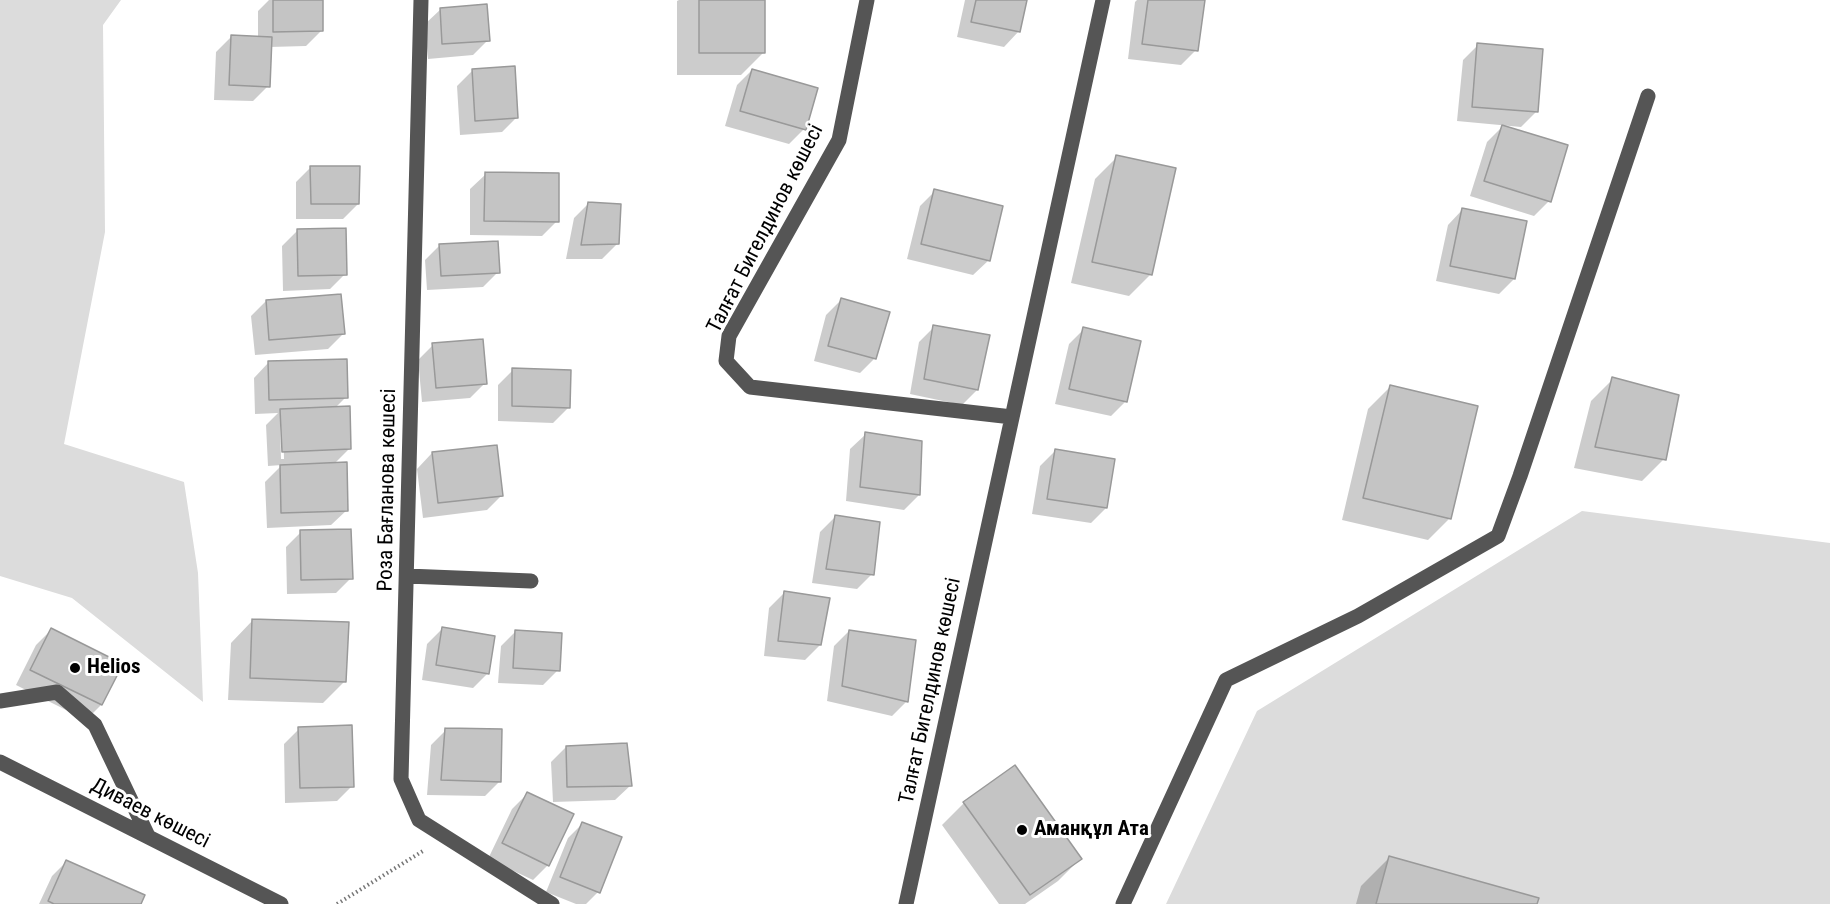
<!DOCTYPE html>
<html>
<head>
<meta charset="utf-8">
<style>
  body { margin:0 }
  canvas { display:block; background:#fff }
</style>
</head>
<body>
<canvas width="1830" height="904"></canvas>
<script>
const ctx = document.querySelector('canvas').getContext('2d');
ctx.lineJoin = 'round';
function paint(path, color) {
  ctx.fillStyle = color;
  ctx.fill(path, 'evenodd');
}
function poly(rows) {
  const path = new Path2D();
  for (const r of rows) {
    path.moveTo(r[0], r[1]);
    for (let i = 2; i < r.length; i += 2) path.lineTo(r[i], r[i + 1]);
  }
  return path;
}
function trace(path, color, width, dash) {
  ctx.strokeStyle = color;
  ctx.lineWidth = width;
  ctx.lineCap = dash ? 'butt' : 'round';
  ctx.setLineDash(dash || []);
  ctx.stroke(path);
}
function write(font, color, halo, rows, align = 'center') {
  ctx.font = font + ' "Roboto Condensed",sans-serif';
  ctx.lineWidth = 6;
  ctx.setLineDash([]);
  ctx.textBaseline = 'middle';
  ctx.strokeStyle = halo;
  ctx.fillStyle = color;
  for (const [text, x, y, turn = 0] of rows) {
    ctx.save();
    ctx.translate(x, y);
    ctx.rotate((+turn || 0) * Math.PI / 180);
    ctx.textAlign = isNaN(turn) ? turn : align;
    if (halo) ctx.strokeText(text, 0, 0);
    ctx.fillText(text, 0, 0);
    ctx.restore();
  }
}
paint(poly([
  [0,0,121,0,103,25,105,232,64,444,184,482,198,573,203,702,72,598,0,576],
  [1582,511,1830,543,1830,904,1166,904,1257,711]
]), '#dcdcdc');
paint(poly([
  [269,0,321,0,321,31,306,46,270,47,268,86,253,101,214,100,216,52,231,37,258,38,258,11],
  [679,0,764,0,763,53,741,75,677,75,677,1],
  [965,0,1026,0,1019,31,1004,47,957,37],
  [1137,0,1203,0,1196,50,1181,65,1128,59,1135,2],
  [441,9,488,40,473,55,428,59,425,24],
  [1478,45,1537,111,1521,127,1457,121,1463,60],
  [752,70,804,129,789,144,725,126,737,85],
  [472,71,517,117,502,132,460,135,457,86],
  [1503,126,1549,201,1534,216,1470,196,1487,142],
  [1117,157,1151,274,1129,296,1071,283,1095,179],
  [311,167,358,204,343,219,296,219,296,182],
  [486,174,557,221,542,236,470,235,470,189],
  [935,191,989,260,973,275,907,259,920,206],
  [589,203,617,244,602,259,566,259,574,218],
  [1463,209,1514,279,1499,294,1436,281,1448,225],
  [297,231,345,274,330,289,283,291,282,246],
  [440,245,498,272,483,287,427,290,425,260],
  [841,300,875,358,860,373,814,361,826,315],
  [266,301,343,334,328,349,255,355,251,316],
  [934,327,977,390,962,405,910,394,919,342],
  [1084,329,1126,401,1111,416,1055,404,1069,344],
  [433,345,485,383,470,398,422,402,418,360],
  [269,362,346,397,335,408,350,448,334,464,347,510,331,525,267,528,265,482,282,465,268,466,266,425,278,413,255,414,254,378],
  [280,423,283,423,284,459,281,459],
  [513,370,568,408,553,423,498,421,498,385],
  [1613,379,1664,459,1642,481,1574,468,1591,401],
  [1390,387,1450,518,1428,540,1342,520,1368,409],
  [866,434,919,495,904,510,846,501,850,449],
  [1055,451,1106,508,1091,523,1032,514,1040,466],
  [432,453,502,495,487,510,423,518,417,469],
  [835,517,872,574,857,589,812,583,820,532],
  [301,532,351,578,336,593,287,594,286,547],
  [784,593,820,645,805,660,764,656,769,608],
  [253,620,345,681,323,703,228,700,231,643],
  [442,629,488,673,473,688,422,680,427,644],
  [51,630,121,665,101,705,86,720,16,685,36,645],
  [516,631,558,670,543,685,498,683,501,646],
  [849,631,907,701,892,716,827,701,834,646],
  [299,729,352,786,337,801,285,803,284,744],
  [446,730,500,781,485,796,427,795,431,745],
  [566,747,631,785,615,800,553,802,551,762],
  [527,794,548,865,533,880,488,859,512,809],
  [964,803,1080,859,1058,881,1025,904,999,904,942,825],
  [583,823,598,892,586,904,576,904,546,892,568,838],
  [1389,858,1535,904,1356,904,1361,886],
  [67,861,140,904,39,904,52,876]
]), '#0003');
const building = poly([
  [273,0,323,0,323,31,273,32,273,0],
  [699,0,765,0,765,53,699,53,699,0],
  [976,0,1027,0,1020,32,971,22,976,0],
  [1148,0,1205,0,1198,51,1142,44,1148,0],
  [487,4,490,41,442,44,440,8,487,4],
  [231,35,272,37,270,87,229,85,231,35],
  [1477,43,1543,49,1538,112,1472,107,1477,43],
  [515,66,518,118,475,121,472,69,515,66],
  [752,69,818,88,806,130,740,111,752,69],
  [1502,125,1568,145,1551,202,1484,181,1502,125],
  [1116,155,1176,168,1152,275,1092,262,1116,155],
  [310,166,360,166,359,204,311,204,310,166],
  [485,172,559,173,559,222,484,221,485,172],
  [934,189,1003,206,990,261,921,244,934,189],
  [588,202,621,204,619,244,581,245,588,202],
  [1462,208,1527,221,1515,279,1450,266,1462,208],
  [346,228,347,275,298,276,297,229,346,228],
  [498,241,500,273,441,276,439,244,498,241],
  [341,294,345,334,269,340,266,300,341,294],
  [841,298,890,312,876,359,828,346,841,298],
  [933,325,990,335,978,390,924,379,933,325],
  [1083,327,1141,341,1127,402,1069,389,1083,327],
  [483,339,487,384,436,388,432,343,483,339],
  [347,359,348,398,269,400,268,361,347,359],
  [512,368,571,370,570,408,512,406,512,368],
  [1612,377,1679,395,1666,460,1595,447,1612,377],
  [1390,385,1478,406,1451,519,1363,498,1390,385],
  [350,406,351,449,282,452,280,409,350,406],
  [865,432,922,441,920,495,860,487,865,432],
  [497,445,503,496,438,503,432,452,497,445],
  [1055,449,1115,459,1107,508,1047,499,1055,449],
  [347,462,348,511,281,513,280,465,347,462],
  [835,515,880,522,874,575,826,569,835,515],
  [351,529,353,579,301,580,300,530,351,529],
  [784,591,830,598,821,645,778,641,784,591],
  [252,619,349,622,346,682,250,678,252,619],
  [442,627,495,636,489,674,436,665,442,627],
  [51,628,123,664,102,705,30,670,51,628],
  [515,630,562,633,560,671,513,668,515,630],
  [849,630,916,640,908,702,842,686,849,630],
  [352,725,354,787,300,788,298,727,352,725],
  [445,728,502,729,501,782,441,780,445,728],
  [627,743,632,786,567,787,566,746,627,743],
  [1015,765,1082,859,1030,895,963,802,1015,765],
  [527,792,574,814,549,866,502,843,527,792],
  [582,822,622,837,600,893,560,877,582,822],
  [1389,856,1539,898,1537,904,1376,904,1389,856],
  [66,860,145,895,141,904,54,904,48,901,66,860]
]);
paint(building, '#c4c4c4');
trace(building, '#999', 1.5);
trace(poly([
  [337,904,423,851]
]), '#777', 4, [1.5, 3]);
trace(poly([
  [421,0,401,779,419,820,552,904],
  [867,0,839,140,729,336,726,361,750,387,1012,417],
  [407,576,531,581],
  [0,701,57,692,95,725,148,836],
  [0,762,281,904],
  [906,904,1103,0],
  [1123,904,1226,680,1358,616,1498,536,1520,476,1648,96]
]), '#555', 15);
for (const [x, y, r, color] of [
  [75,668,6,"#000"],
  [1022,830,6,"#000"]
]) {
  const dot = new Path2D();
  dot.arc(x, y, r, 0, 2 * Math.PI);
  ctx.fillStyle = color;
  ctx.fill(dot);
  trace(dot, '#fff', 2);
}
write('21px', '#000', '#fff', [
  ["Талғат Бигелдинов көшесі",766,229,-63],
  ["Роза Бағланова көшесі",388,490,-89],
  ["Талғат Бигелдинов көшесі",931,691,-78],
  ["Диваев көшесі",150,814,27]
]);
write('bold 21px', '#000', '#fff', [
  ["Helios",87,668],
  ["Аманқұл Ата",1034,830]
], 'left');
</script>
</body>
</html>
